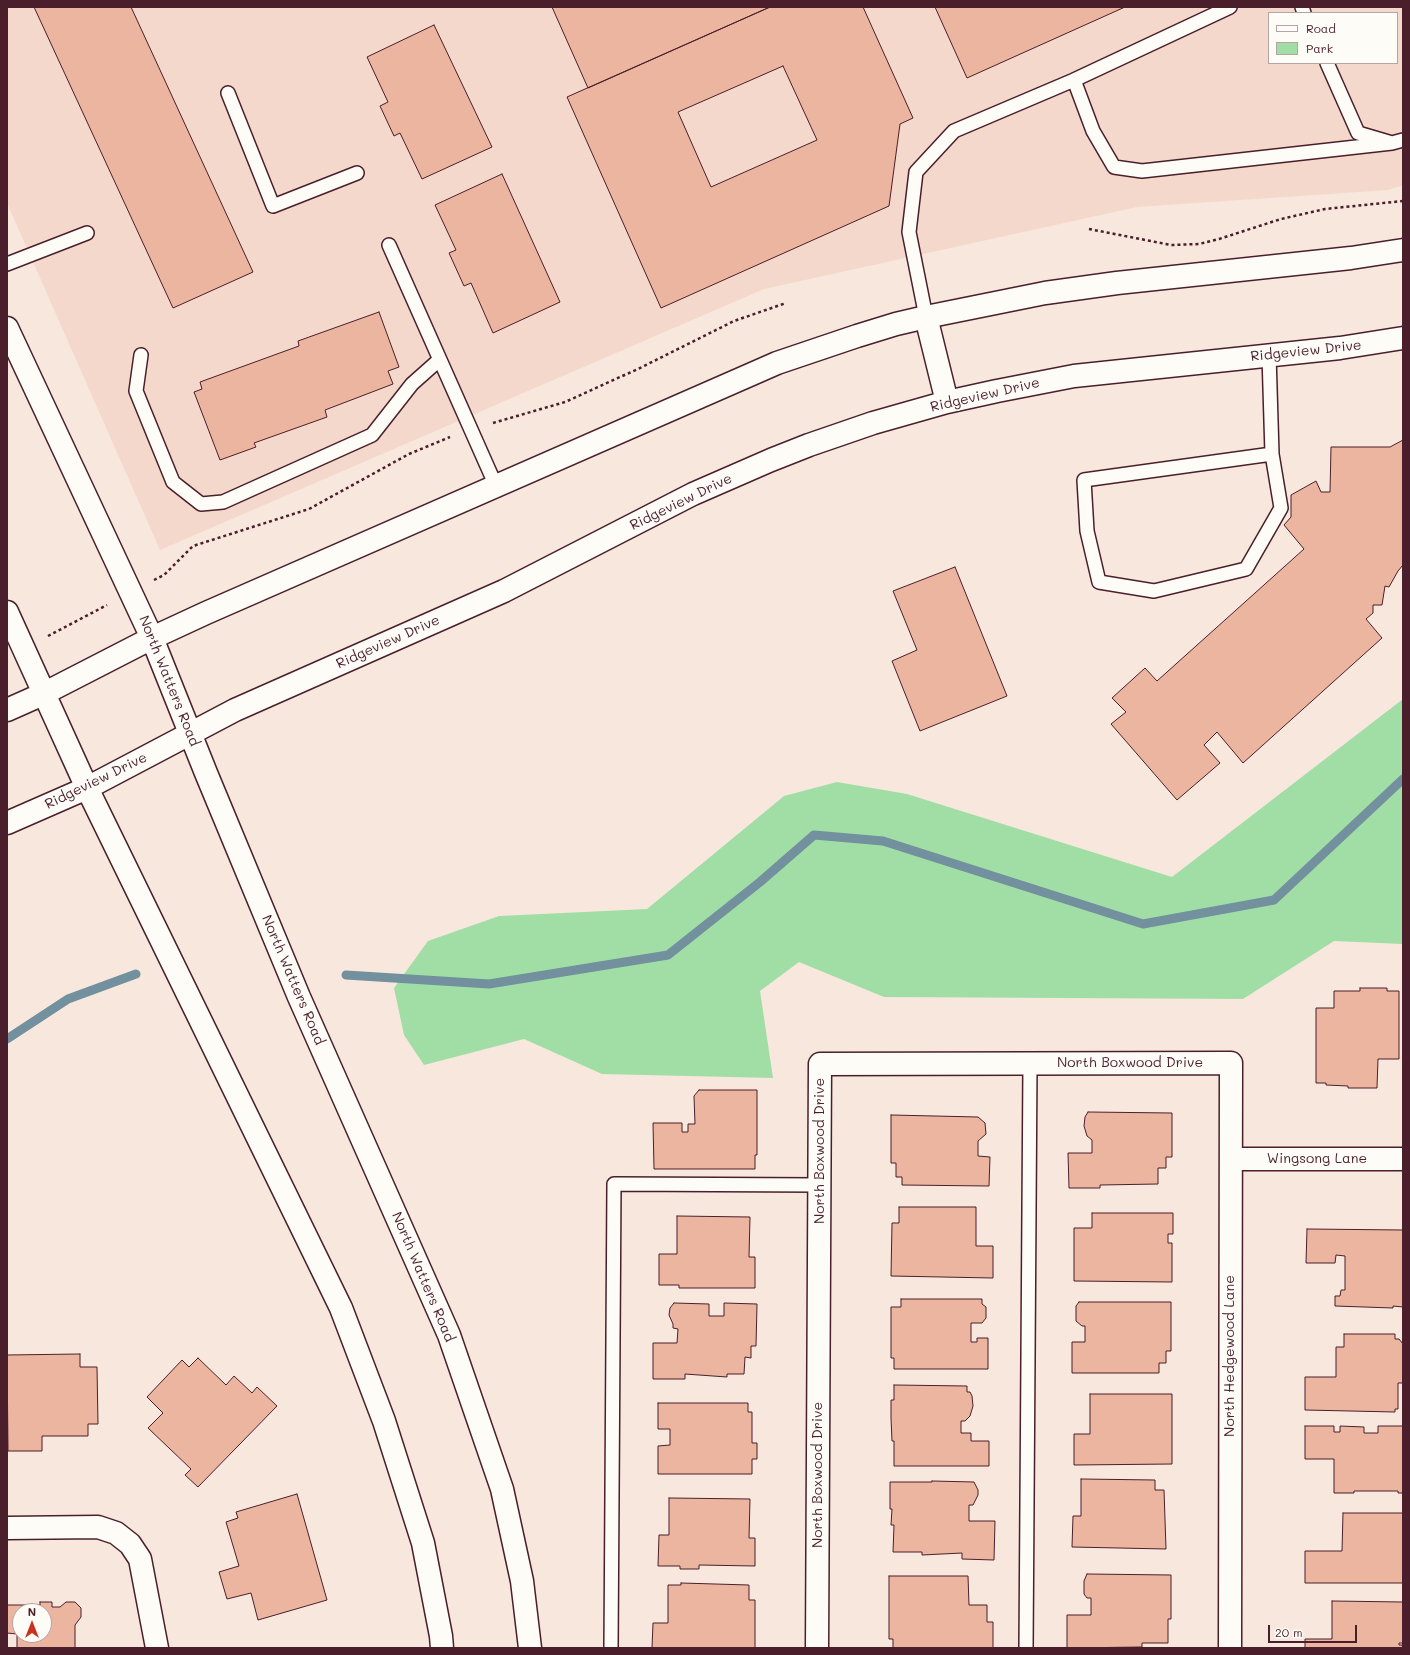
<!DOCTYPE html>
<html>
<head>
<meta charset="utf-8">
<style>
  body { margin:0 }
  #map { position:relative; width:1410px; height:1655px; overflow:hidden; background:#f8e7dd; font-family:Mali,sans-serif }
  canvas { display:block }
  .frame { position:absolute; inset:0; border:8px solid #4a1f2b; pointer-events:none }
  .legend { position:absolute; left:1268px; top:12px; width:130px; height:52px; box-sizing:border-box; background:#fdfcf7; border:1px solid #b5a4a5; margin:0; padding:5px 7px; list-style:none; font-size:12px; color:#4a1f2b }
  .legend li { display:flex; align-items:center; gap:8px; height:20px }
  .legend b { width:20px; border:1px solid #b5a4a5 }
  .north { position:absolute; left:12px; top:1603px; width:40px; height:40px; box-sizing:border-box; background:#fdfcf7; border:1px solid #b5a4a5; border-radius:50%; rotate:0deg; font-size:11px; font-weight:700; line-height:16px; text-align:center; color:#4a1f2b }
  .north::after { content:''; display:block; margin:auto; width:14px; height:18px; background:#c8321e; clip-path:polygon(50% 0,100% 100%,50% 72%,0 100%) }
  .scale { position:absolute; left:1268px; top:1625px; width:89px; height:18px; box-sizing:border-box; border:2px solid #4a1f2b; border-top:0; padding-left:5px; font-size:12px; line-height:14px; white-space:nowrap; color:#4a1f2b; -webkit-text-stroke:3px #fdfcf7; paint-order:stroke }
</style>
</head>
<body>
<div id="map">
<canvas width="1410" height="1655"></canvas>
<div class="frame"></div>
<ul class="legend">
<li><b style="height:5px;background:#fdfcf7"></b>Road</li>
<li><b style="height:11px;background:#a1dea6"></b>Park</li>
</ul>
<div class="north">N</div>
<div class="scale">20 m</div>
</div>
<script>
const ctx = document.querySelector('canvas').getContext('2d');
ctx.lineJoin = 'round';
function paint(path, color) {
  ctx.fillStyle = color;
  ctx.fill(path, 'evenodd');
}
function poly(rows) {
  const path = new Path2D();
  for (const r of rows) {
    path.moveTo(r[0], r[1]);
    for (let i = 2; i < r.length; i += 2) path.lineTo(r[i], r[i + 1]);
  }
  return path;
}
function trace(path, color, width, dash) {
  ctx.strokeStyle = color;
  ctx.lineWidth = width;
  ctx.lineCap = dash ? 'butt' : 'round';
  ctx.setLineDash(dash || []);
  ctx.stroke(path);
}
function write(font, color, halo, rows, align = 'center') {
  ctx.font = font + ' Mali,sans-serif';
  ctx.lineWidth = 3;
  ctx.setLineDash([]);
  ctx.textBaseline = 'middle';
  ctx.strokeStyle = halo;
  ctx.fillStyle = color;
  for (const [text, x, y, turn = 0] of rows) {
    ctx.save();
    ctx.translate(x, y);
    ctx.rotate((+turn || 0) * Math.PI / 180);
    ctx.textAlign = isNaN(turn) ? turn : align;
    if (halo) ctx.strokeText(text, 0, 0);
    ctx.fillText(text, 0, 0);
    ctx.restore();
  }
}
paint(poly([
  [7,7,1403,7,1403,185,1388,190,1137,207,764,289,160,550,7,203],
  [1269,13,1397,13,1397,63,1269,63]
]), '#f4d8cb');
paint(poly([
  [1403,699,1403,944,1334,941,1243,999,884,997,799,962,760,991,773,1078,602,1074,524,1039,424,1065,404,1035,394,988,428,941,499,916,647,909,784,796,837,782,907,794,1172,877]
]), '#a1dea6');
trace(poly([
  [346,975,489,984,668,955,760,882,814,835,883,841,1143,924,1274,900,1403,779],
  [7,1039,68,999,136,974]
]), '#72909d', 9);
const building = poly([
  [34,7,131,7,253,272,173,308,34,7],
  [552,7,770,7,588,88,552,7],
  [770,7,863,7,913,118,900,124,889,206,661,308,567,97,770,7],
  [783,66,817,140,711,187,678,112,783,66],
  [935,7,1125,7,967,78,935,7],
  [434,25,492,147,422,179,400,133,394,136,380,106,388,102,367,57,434,25],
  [502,174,560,302,493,333,471,283,464,286,449,253,456,250,435,205,502,174],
  [379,312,399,367,388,371,393,384,325,410,327,417,254,443,256,447,220,460,194,392,202,389,200,382,299,346,298,341,379,312],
  [1403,440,1403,565,1398,571,1389,587,1385,586,1382,605,1373,605,1373,613,1366,619,1382,638,1243,763,1217,732,1204,745,1220,763,1177,800,1111,724,1126,712,1112,698,1145,668,1157,681,1304,549,1284,525,1291,517,1291,495,1316,481,1321,492,1330,492,1331,447,1390,447,1403,440],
  [955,567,1007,696,920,731,892,661,917,650,893,591,955,567],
  [1360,988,1387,988,1387,991,1399,991,1399,1059,1378,1059,1377,1088,1348,1088,1348,1086,1326,1085,1326,1083,1316,1083,1316,1008,1334,1008,1334,991,1360,991,1360,988],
  [699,1090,757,1090,757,1155,755,1155,755,1169,654,1169,653,1123,682,1123,682,1132,688,1132,688,1124,695,1124,694,1096,699,1090],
  [1088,1112,1172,1113,1172,1157,1166,1157,1166,1168,1158,1168,1158,1184,1100,1185,1100,1188,1069,1188,1068,1153,1092,1153,1092,1140,1087,1136,1084,1126,1085,1117,1088,1112],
  [891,1115,978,1117,985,1123,986,1134,978,1141,978,1156,990,1157,989,1186,902,1185,902,1177,896,1177,896,1163,891,1163,891,1115],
  [899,1207,976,1207,976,1246,993,1246,993,1278,891,1276,892,1223,899,1223,899,1207],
  [1092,1213,1173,1213,1173,1234,1168,1234,1168,1243,1172,1243,1172,1282,1074,1281,1074,1228,1092,1228,1092,1213],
  [677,1216,750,1217,749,1257,755,1257,755,1288,679,1288,679,1285,659,1285,659,1254,677,1254,677,1216],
  [1307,1229,1403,1230,1403,1307,1393,1306,1393,1308,1335,1306,1335,1296,1340,1296,1341,1290,1345,1290,1345,1256,1336,1255,1335,1263,1306,1263,1307,1229],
  [901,1299,982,1299,982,1304,986,1307,986,1318,982,1323,971,1323,971,1342,977,1342,977,1338,988,1338,988,1369,894,1369,894,1358,891,1358,891,1307,901,1307,901,1299],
  [1079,1302,1171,1302,1171,1351,1166,1351,1166,1363,1159,1363,1159,1373,1072,1373,1072,1342,1085,1342,1085,1326,1082,1326,1076,1321,1076,1306,1079,1302],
  [674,1303,709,1304,709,1316,724,1316,724,1303,757,1304,756,1346,751,1346,751,1358,745,1357,744,1374,727,1374,727,1377,685,1374,685,1379,653,1379,653,1343,677,1343,678,1329,673,1328,673,1324,669,1315,670,1308,674,1303],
  [1344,1334,1395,1334,1395,1339,1399,1339,1403,1344,1403,1383,1398,1383,1398,1409,1395,1409,1395,1412,1305,1410,1305,1377,1336,1377,1336,1347,1344,1347,1344,1334],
  [80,1354,80,1367,97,1367,98,1424,88,1424,88,1436,42,1436,42,1451,8,1451,7,1355,80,1354],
  [198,1358,226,1385,234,1376,252,1393,257,1387,277,1406,198,1487,185,1475,191,1469,148,1428,163,1413,147,1397,182,1360,189,1367,198,1358],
  [894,1385,967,1386,967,1392,970,1392,972,1396,973,1406,970,1416,965,1421,961,1421,961,1433,971,1433,971,1441,989,1441,989,1466,894,1466,894,1441,892,1441,891,1418,891,1400,894,1400,894,1385],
  [1090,1394,1172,1394,1172,1464,1074,1465,1074,1434,1090,1434,1090,1394],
  [658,1403,748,1403,748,1412,752,1412,752,1443,757,1443,757,1459,752,1459,752,1474,658,1474,658,1446,670,1445,670,1429,658,1429,658,1403],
  [1305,1426,1334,1426,1334,1432,1340,1432,1340,1426,1364,1427,1364,1433,1378,1433,1378,1426,1403,1426,1403,1493,1398,1493,1398,1491,1354,1491,1354,1493,1334,1493,1334,1459,1305,1459,1305,1426],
  [1081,1479,1155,1480,1155,1490,1164,1490,1166,1549,1072,1547,1073,1516,1081,1516,1081,1479],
  [932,1481,974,1482,978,1490,978,1495,973,1505,969,1505,969,1521,995,1521,994,1560,962,1559,962,1553,922,1555,922,1552,893,1552,894,1525,891,1525,892,1509,890,1509,890,1482,932,1482,932,1481],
  [297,1494,327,1600,258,1620,251,1593,227,1599,219,1572,239,1566,226,1522,238,1518,236,1512,297,1494],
  [669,1498,750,1499,749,1538,755,1538,755,1566,699,1565,699,1569,680,1569,680,1566,658,1566,659,1535,669,1535,669,1498],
  [1343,1513,1403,1513,1403,1583,1305,1583,1305,1551,1342,1551,1343,1513],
  [1087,1574,1171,1575,1171,1619,1168,1619,1168,1643,1142,1643,1142,1647,1067,1648,1067,1615,1091,1615,1091,1598,1087,1598,1084,1594,1084,1581,1087,1574],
  [889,1576,968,1576,969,1605,987,1605,987,1622,993,1622,993,1648,893,1648,893,1639,889,1639,889,1576],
  [681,1583,749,1585,749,1600,755,1600,755,1648,652,1648,653,1623,668,1623,668,1585,681,1585,681,1583],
  [1332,1601,1403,1602,1403,1643,1399,1643,1399,1645,1402,1645,1403,1648,1305,1648,1305,1639,1332,1639,1332,1601],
  [40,1602,52,1602,52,1607,60,1607,66,1602,75,1602,81,1608,81,1617,75,1625,75,1648,17,1648,17,1634,7,1633,7,1605,40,1605,40,1602],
  [20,1611,44,1611,44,1635,20,1635,20,1611]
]);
paint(building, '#ebb5a0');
trace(building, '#4a1f2b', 1);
const lane = poly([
  [1230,7,1074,80,1093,131,1114,167,1142,171,1392,143],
  [1302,7,1304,13],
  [1327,63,1358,133,1392,143,1403,140],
  [228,93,273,206,357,173],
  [389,245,496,486],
  [7,264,87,233],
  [926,317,909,232,916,172,954,131,1074,80],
  [141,355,136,391,173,482,201,504,223,502,372,435,412,384,439,360],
  [1269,355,1272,454,1281,508,1246,569,1154,591,1099,582,1087,531,1084,480,1272,454],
  [611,1648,614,1184,819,1185],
  [1026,1648,1030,1064]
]);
const street = poly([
  [1231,1159,1403,1159],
  [7,1528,98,1527,116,1533,130,1544,140,1559,157,1648],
  [817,1648,820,1064,1231,1063,1230,1648]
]);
const secondary = poly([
  [926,317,947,402],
  [7,328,152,638,206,773,299,997,449,1335,502,1489,522,1581,530,1648],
  [7,612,87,788,341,1308,384,1421,423,1543,441,1636,442,1648],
  [7,710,43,694,152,638,206,613,752,374,777,363,857,336,896,324,926,317,1045,293,1117,283,1351,258,1403,250],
  [7,823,87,788,235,710,504,591,693,494,771,460,809,445,873,423,947,402,997,391,1074,376,1340,348,1403,338]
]);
trace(lane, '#4a1f2b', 16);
trace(street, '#4a1f2b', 25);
trace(secondary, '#4a1f2b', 25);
trace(poly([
  [1089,229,1171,245,1199,244,1219,239,1281,219,1325,209,1403,201],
  [493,423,565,402,640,368,734,321,786,303],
  [154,580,164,575,193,546,309,509,409,454,450,437],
  [48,636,107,605]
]), '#4a1f2b', 2.5, [3, 3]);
trace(lane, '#fdfcf7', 13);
trace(street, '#fdfcf7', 22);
trace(secondary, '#fdfcf7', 22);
write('14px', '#4a1f2b', '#fdfcf7', [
  ["Ridgeview Drive",1306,351,-6],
  ["Ridgeview Drive",985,395,-13],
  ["Ridgeview Drive",681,502,-26],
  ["Ridgeview Drive",388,642,-24],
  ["North Watters Road",169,681,68],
  ["Ridgeview Drive",96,781,-26],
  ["North Watters Road",293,980,67],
  ["North Boxwood Drive",1130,1063],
  ["North Boxwood Drive",820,1151,-90],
  ["Wingsong Lane",1317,1159],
  ["North Watters Road",423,1277,67],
  ["North Hedgewood Lane",1230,1356,-90],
  ["North Boxwood Drive",818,1475,-90]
]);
</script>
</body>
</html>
